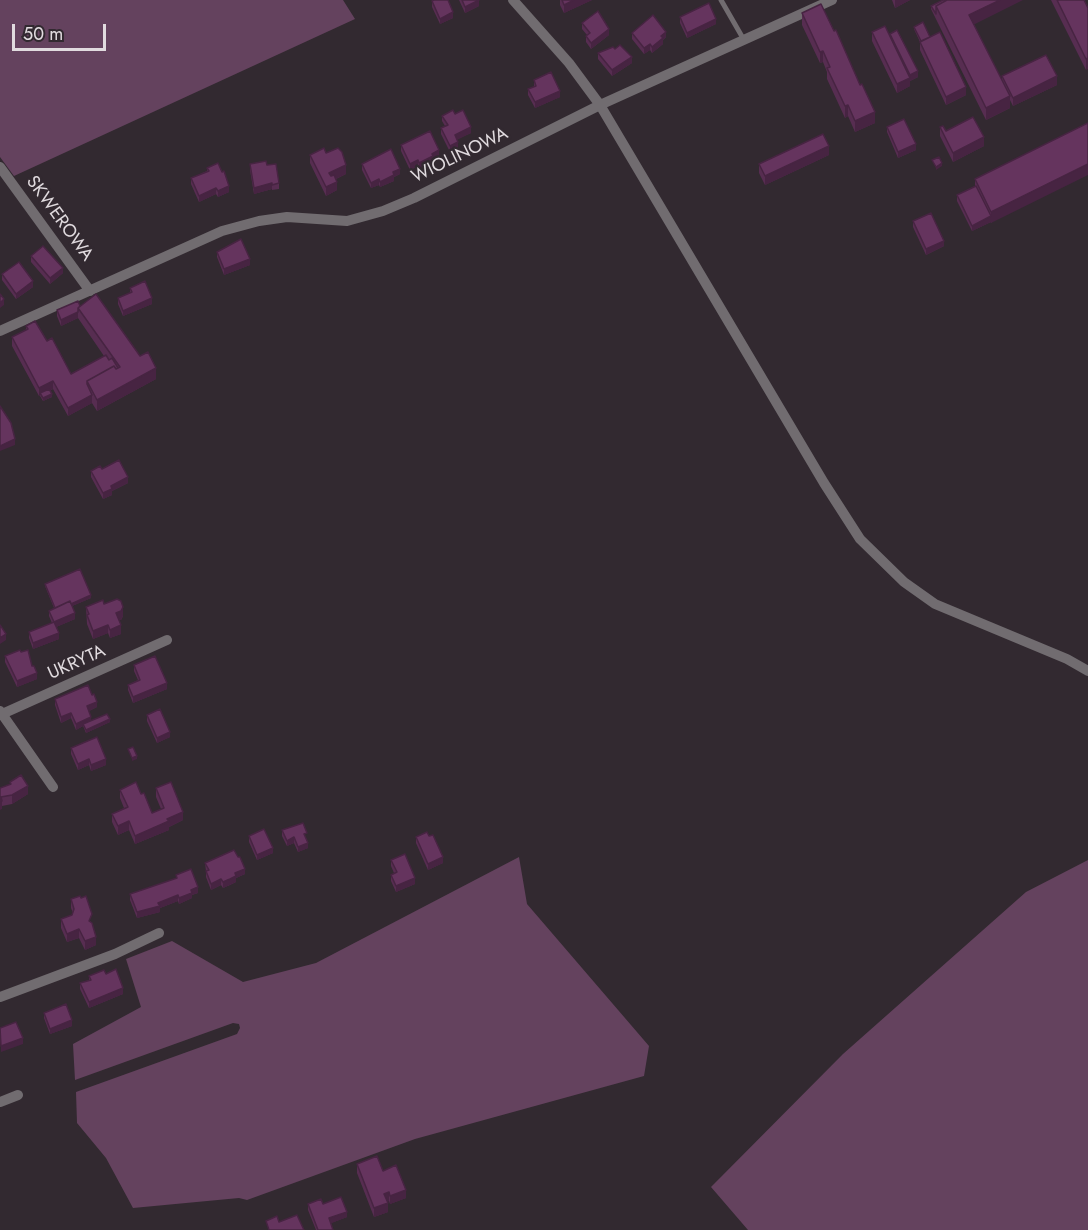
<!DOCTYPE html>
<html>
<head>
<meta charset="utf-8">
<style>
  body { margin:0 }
  #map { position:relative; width:1088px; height:1230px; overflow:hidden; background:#322930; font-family:Jost,sans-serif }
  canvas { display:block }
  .scale { position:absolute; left:12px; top:24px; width:94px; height:27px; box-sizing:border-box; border:3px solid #e1dbdf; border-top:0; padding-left:8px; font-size:18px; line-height:21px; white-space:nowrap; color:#e1dbdf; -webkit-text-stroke:4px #322930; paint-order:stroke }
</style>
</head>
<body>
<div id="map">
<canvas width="1088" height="1230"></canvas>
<div class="scale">50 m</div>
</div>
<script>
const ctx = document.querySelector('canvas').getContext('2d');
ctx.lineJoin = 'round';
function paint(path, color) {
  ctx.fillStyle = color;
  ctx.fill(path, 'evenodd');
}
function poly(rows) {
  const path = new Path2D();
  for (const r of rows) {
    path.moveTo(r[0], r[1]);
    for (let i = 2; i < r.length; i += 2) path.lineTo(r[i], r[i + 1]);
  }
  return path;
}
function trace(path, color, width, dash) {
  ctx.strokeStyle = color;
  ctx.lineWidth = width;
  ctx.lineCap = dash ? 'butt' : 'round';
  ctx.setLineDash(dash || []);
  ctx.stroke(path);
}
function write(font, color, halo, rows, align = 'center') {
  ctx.font = font + ' Jost,sans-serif';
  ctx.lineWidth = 5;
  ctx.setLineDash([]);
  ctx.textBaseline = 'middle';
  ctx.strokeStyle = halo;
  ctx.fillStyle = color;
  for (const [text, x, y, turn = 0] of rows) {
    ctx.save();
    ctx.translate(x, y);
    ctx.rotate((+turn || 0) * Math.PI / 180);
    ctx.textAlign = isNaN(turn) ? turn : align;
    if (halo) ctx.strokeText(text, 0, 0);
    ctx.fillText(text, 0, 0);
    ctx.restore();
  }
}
paint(poly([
  [0,0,343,0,355,19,14,176,0,157],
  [519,857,527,904,649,1046,644,1076,415,1139,247,1200,239,1198,133,1208,106,1158,77,1123,76,1092,237,1034,240,1028,239,1024,233,1023,75,1080,73,1044,141,1007,126,959,172,941,243,982,316,963],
  [1088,860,1088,1230,748,1230,711,1187,843,1054,1026,892]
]), '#64425e');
trace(poly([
  [721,0,744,40]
]), '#716c70', 5);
trace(poly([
  [513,0,569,63,600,105,824,483,860,539,904,582,935,604,1067,659,1088,671],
  [0,167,90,291],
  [0,331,222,231,259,221,287,217,347,221,383,211,414,198,600,105,832,0],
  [0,711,53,787],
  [0,715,167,640],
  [0,997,115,954,159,933],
  [0,1102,18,1095]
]), '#716c70', 10);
paint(poly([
  [459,0,478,0,479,6,465,13],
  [560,0,592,0,564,13,560,5],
  [892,0,910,0,895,8],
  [943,0,974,25,1002,81,1002,76,1057,85,1013,106,1010,100,1010,108,986,120,931,9,931,6],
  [1051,0,1084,0,1088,8,1086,70],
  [432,1,453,18,440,24,432,7],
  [802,13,875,123,855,132,848,116,845,118,827,79,827,72,823,62,820,63,802,25],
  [680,17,716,24,687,38,680,23],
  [582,23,609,35,591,49,586,42,586,36,587,35,582,29],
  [914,27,930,37,966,95,946,105,920,50,920,42,914,29],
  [872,32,890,35,918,77,910,81,910,86,897,93,872,41],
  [632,33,666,37,663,40,663,44,652,53,650,50,644,54,632,39],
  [615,49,632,63,612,76,598,59,598,53],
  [534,80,560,97,535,108,528,95,528,89,534,87],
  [455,114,471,133,457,139,458,148,450,152,441,134,441,128,445,126,442,121,442,116],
  [1088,123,991,223,991,222,972,231,957,201,957,195,975,186,975,179],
  [887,127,916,150,898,158,887,132],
  [940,127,946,131,984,146,953,162,940,136],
  [401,145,439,156,433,159,433,162,419,169,418,166,410,170,401,151],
  [310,155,346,174,336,179,337,190,326,196,310,163],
  [829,155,765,185,759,173,759,164],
  [250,164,267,165,279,183,279,189,272,190,272,189,254,194,250,170],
  [362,164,400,174,394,177,394,181,380,187,379,185,371,188,362,170],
  [207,168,229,192,218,197,216,194,199,202,191,184,191,178,207,171],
  [913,221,944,246,926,255,913,227],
  [217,252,250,265,224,275,217,257],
  [31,256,63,273,50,284,31,262],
  [2,274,33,287,16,299,2,280],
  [130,288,152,304,123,316,118,304,118,298,130,293],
  [80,306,156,379,97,411,92,403,68,416,53,389,50,391,52,397,43,401,40,396,39,396,12,346,12,337,26,330,26,326,47,341,71,374,104,356,78,318,61,326,57,316,57,310],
  [102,469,128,483,112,491,112,495,103,499,91,477,91,471],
  [45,584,91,598,72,606,75,619,56,627,59,639,33,649,29,638,29,632,52,623,49,616,49,611,54,608,45,586],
  [104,604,123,616,121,620,119,620,121,634,110,638,108,633,93,639,87,624,86,607],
  [5,656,37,679,17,687,5,662],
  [134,665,167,689,133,703,128,690,128,685,138,680,134,671],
  [55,699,97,707,89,711,91,720,110,722,86,733,83,726,76,730,71,718,61,723,55,705],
  [147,715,170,737,157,743,147,721],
  [71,748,106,765,91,771,89,765,78,770,71,754],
  [0,788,28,794,12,804,2,806,2,809],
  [156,788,183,820,169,827,169,830,135,844,129,830,118,835,112,822,112,814,124,808,120,798,120,790,141,794,152,813,161,809,156,797],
  [282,830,307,839,306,839,308,848,298,852,294,843,287,846,282,836],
  [249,836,273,853,257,860,249,842],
  [429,836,443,863,428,870,416,843,416,837],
  [391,860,415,884,396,892,391,881,391,875,394,873,391,866],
  [205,863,245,874,236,878,236,882,230,885,223,888,221,885,211,890,206,877,206,871],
  [176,875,198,893,192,895,192,898,179,904,178,901,160,908,160,912,137,918,130,900,130,894,176,879],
  [71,899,92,923,96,945,85,950,79,938,67,942,61,928,61,919,72,915,73,913,71,908],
  [106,974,123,994,89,1008,80,989,80,983,89,980,89,976],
  [44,1013,72,1026,50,1034,44,1018],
  [357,1164,383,1171,406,1198,390,1204,389,1201,387,1202,388,1212,374,1217,357,1173],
  [308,1204,323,1204,347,1217,331,1223,333,1230,316,1230,308,1210]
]), '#572d51');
paint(poly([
  [479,0,479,6,465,13,465,7],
  [574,0,592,0,564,13,564,5],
  [895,0,910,0,895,8],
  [1000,0,1023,0,969,27,969,15],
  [453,12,453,18,440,24,440,19],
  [716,19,716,24,687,38,687,33],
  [609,29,609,35,591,49,591,43],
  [666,32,666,37,663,40,663,44,652,53,652,47,661,36],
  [650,44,650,50,644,54,644,48],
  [823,51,823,62,820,63,820,52],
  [632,57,632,63,612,76,612,70],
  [1088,58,1088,69,1086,70,1086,59],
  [918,71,918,77,910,81,910,86,897,93,897,84,910,78,910,75],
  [1057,76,1057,85,1013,106,1013,98],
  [966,87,966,95,946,105,946,97],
  [560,91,560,97,535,108,535,102],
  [1010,96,1010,108,986,120,986,108],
  [848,105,848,116,845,118,845,106],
  [875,112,875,123,855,132,855,121],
  [471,127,471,133,455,141,455,135],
  [984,137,984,146,953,162,953,153],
  [458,142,458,148,450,152,450,146],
  [916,144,916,150,898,158,898,152],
  [829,146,829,155,765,185,765,176],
  [439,150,439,156,433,159,433,162,419,169,419,163,432,154],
  [418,160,418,166,410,170,410,164],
  [942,163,942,166,936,170,936,167],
  [1088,164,1088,175,991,223,991,212],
  [346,165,346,174,329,182,329,173],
  [400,169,400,174,394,177,394,181,380,187,380,182,393,172],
  [379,179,379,185,371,188,371,183],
  [337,182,337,190,326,196,326,187],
  [272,183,272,189,254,194,254,188],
  [229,186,229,192,218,197,218,191],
  [216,188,216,194,199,202,199,196],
  [991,216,991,222,972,231,972,226],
  [944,241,944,246,926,255,926,249],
  [250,259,250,265,224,275,224,269],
  [63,268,63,273,50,284,50,278],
  [33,281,33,287,16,299,16,294],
  [152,298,152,304,123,316,123,311],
  [4,299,4,305,0,308,0,303],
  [78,312,78,318,61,326,61,320],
  [156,368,156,379,97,411,97,400],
  [53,381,53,389,41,395,40,393,40,396,39,396,39,388],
  [52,394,52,397,43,401,43,398],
  [92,395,92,403,68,416,68,408],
  [15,439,15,445,0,451,0,446],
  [128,477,128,483,112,491,112,495,103,499,103,493,111,486],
  [91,595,91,598,56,613,56,610],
  [123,607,123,616,121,620,116,622,116,613],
  [75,613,75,619,54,628,54,622],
  [108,625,108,633,93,639,93,631],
  [121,625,121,634,110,638,110,630],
  [59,633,59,639,33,649,33,643],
  [6,634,6,640,0,644,0,638],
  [37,673,37,679,17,687,17,681],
  [167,683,167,689,133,703,133,697],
  [97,702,97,707,87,712,87,706],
  [71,713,71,718,61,723,61,717],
  [91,717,91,723,83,724,83,726,76,730,76,724],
  [110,719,110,722,86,733,86,730],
  [170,732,170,737,157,743,157,738],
  [137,756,137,759,132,761,132,758],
  [89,759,89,765,78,770,78,764],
  [106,759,106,765,91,771,91,765],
  [28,786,28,794,12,804,12,795],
  [0,801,2,801,2,809,0,810],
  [183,812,183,820,169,827,169,830,135,844,135,836,167,819],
  [129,821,129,830,118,835,118,826],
  [294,837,294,843,287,846,287,841],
  [308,843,308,848,298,852,298,847],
  [273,848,273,853,257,860,257,855],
  [443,857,443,863,428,870,428,864],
  [245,869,245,874,236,878,236,882,223,888,223,882,235,873],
  [415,878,415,884,396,892,396,886],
  [221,879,221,885,211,890,211,884],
  [198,887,198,893,192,895,192,898,179,904,179,898,191,890],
  [178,895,178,901,160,908,160,912,137,918,137,912],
  [79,929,79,938,67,942,67,934],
  [96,937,96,945,85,950,85,941],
  [123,988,123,994,89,1008,89,1002],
  [72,1020,72,1026,50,1034,50,1029],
  [23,1038,23,1044,1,1052,1,1046],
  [406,1190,406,1198,390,1204,390,1196],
  [389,1192,389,1201,384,1203,384,1194],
  [388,1203,388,1212,374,1217,374,1208],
  [347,1212,347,1217,329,1224,329,1218]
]), '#472442');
const building = poly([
  [434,0,448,0,453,12,440,19,432,1,434,0],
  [462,0,479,0,465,7,462,0],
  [562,0,574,0,564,5,562,0],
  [943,0,947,0,936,6,936,14,931,6,943,0],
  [947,0,1000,0,969,15,1010,96,986,108,936,6,947,0],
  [1057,0,1084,0,1088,8,1088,58,1086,59,1057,0],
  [709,3,716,19,687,33,680,17,709,3],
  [821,4,834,31,836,30,860,85,862,84,875,112,855,121,848,105,845,106,827,68,830,67,823,51,820,52,802,13,821,4],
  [598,11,609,29,591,43,586,36,590,33,582,23,598,11],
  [653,15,666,32,661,36,663,38,652,47,650,44,644,48,632,33,653,15],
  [923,22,930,37,921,41,914,27,923,22],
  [885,26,910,78,897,84,872,32,885,26],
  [897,30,918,71,910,75,890,34,897,30],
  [940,32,966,87,946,97,920,42,940,32],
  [620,45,632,57,612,70,598,53,613,47,615,49,620,45],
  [1046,55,1057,76,1013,98,1002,76,1046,55],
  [551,72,560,91,535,102,528,89,536,86,534,80,551,72],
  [453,110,455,114,463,110,471,127,455,135,458,142,450,146,441,128,448,125,442,116,453,110],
  [973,117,984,137,953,153,940,127,943,126,946,131,973,117],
  [904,119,916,144,898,152,887,127,904,119],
  [1088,123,1088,164,991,212,975,179,1088,123],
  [430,131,439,150,432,154,433,156,419,163,418,160,410,164,401,145,430,131],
  [823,134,829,146,765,176,759,164,823,134],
  [324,148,326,153,338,148,342,152,346,165,329,173,331,176,334,175,337,182,326,187,310,155,324,148],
  [391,149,400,169,393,172,394,175,380,182,379,179,371,183,362,164,391,149],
  [939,157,942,163,936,167,932,160,939,157],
  [266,161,267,165,276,164,279,183,272,185,272,183,254,188,250,164,266,161],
  [218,163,222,172,224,171,229,186,218,191,216,188,199,196,191,178,209,171,207,168,218,163],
  [976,186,991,216,972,226,957,195,976,186],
  [931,213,944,241,926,249,913,221,931,213],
  [241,239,250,259,224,269,217,252,241,239],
  [43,246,63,268,50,278,31,256,43,246],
  [19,262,33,281,16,294,2,274,19,262],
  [145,281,152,298,123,311,118,298,132,292,130,288,145,281],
  [0,294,4,299,0,303,0,294],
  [96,294,140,356,148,352,156,368,97,400,87,381,114,366,116,369,120,367,78,308,96,294],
  [78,301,80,306,78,308,78,312,61,320,57,310,78,301],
  [35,321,47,341,52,338,71,374,106,355,109,360,112,358,118,368,116,369,114,366,87,381,87,384,92,395,68,408,53,381,39,388,12,337,28,329,26,326,35,321],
  [49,389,52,394,43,398,40,393,49,389],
  [0,406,11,423,15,439,0,446,0,406],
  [119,460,128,477,111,486,112,489,103,493,91,471,100,466,102,469,119,460],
  [80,569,91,595,71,604,70,601,55,608,45,584,80,569],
  [117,599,121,601,123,607,121,611,116,613,121,625,110,630,108,625,93,631,87,615,89,614,86,607,103,600,104,604,117,599],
  [70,601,75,613,54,622,49,611,70,601],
  [54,622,59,633,33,643,29,632,54,622],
  [0,625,6,634,0,638,0,625],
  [20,650,21,652,28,650,32,666,34,666,37,673,17,681,5,656,20,650],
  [155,656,167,683,133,697,128,685,140,680,134,665,155,656],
  [88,685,92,695,94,694,97,702,87,706,91,717,76,724,71,713,61,717,55,699,88,685],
  [160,709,170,732,157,738,147,715,160,709],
  [107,714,110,719,86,730,83,724,107,714],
  [97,737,106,759,91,765,89,759,78,764,71,748,97,737],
  [133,747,137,756,132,758,128,749,133,747],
  [21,775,28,786,12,795,1,797,2,801,0,801,0,788,11,784,10,782,21,775],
  [136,782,141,794,144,793,152,813,164,808,156,788,171,782,183,812,167,819,169,821,135,836,129,821,118,826,112,814,128,807,120,790,136,782],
  [303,823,307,833,304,834,308,843,298,847,294,837,287,841,282,830,303,823],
  [264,829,273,848,257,855,249,836,264,829],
  [427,832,429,836,433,835,443,857,428,864,416,837,427,832],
  [234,850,238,857,240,857,245,869,235,873,236,876,230,879,223,882,221,879,211,884,206,871,209,870,205,863,234,850],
  [405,854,415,878,396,886,391,875,397,872,391,860,405,854],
  [191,869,198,887,191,890,192,893,179,898,178,895,158,903,160,906,137,912,130,894,177,878,176,875,191,869],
  [80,896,81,898,86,896,92,914,89,921,92,923,96,937,85,941,79,929,67,934,61,919,72,915,74,909,71,899,80,896],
  [116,969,123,988,89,1002,80,983,91,980,89,976,104,970,106,974,116,969],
  [66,1004,72,1020,50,1029,44,1013,66,1004],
  [16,1022,23,1038,1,1046,0,1028,16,1022],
  [377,1156,383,1171,396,1165,406,1190,390,1196,389,1192,384,1194,388,1203,374,1208,357,1164,377,1156],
  [341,1197,347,1212,329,1218,333,1230,318,1230,308,1204,321,1199,323,1204,341,1197],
  [297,1215,304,1230,269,1230,266,1221,277,1216,279,1222,297,1215]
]);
paint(building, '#65345e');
trace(building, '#472442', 1.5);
write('18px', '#e1dbdf', '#322930', [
  ["WIOLINOWA",460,156,-26],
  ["SKWEROWA",59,219,54],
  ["UKRYTA",77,663,-24]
]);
</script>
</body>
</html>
